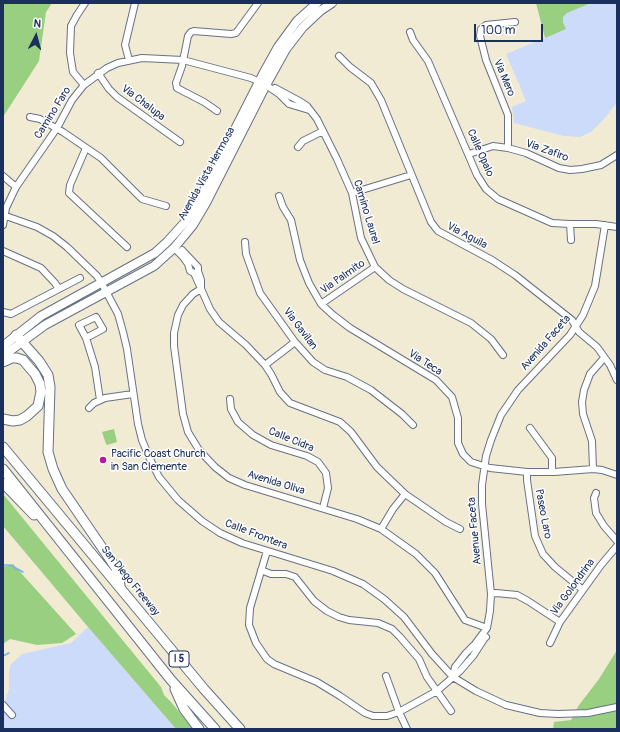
<!DOCTYPE html>
<html>
<head>
<meta charset="utf-8">
<style>
  body { margin:0 }
  #map { position:relative; width:620px; height:732px; overflow:hidden; background:#f2ebd4; font-family:Pangolin,sans-serif }
  canvas { display:block }
  .frame { position:absolute; inset:0; border:4px solid #1b2f5e; pointer-events:none }
  .north { position:absolute; left:16px; top:16px; width:40px; height:40px; -webkit-text-stroke:3px #fff; paint-order:stroke; rotate:6deg; font-size:11px; font-weight:700; line-height:16px; text-align:center; color:#1b2f5e }
  .north::after { content:''; display:block; margin:auto; width:14px; height:18px; background:#1b2f5e; clip-path:polygon(50% 0,100% 100%,50% 72%,0 100%) }
  .scale { position:absolute; left:474px; top:24px; width:69px; height:18px; box-sizing:border-box; border:2px solid #1b2f5e; border-top:0; padding-left:5px; font-size:12px; line-height:14px; white-space:nowrap; color:#1b2f5e; -webkit-text-stroke:3px #fff; paint-order:stroke }
</style>
</head>
<body>
<div id="map">
<canvas width="620" height="732"></canvas>
<div class="frame"></div>
<div class="north">N</div>
<div class="scale">100 m</div>
</div>
<script>
const ctx = document.querySelector('canvas').getContext('2d');
ctx.lineJoin = 'round';
function paint(path, color) {
  ctx.fillStyle = color;
  ctx.fill(path, 'evenodd');
}
function poly(rows) {
  const path = new Path2D();
  for (const r of rows) {
    path.moveTo(r[0], r[1]);
    for (let i = 2; i < r.length; i += 2) path.lineTo(r[i], r[i + 1]);
  }
  return path;
}
function trace(path, color, width, dash) {
  ctx.strokeStyle = color;
  ctx.lineWidth = width;
  ctx.lineCap = dash ? 'butt' : 'round';
  ctx.setLineDash(dash || []);
  ctx.stroke(path);
}
function write(font, color, halo, rows, align = 'center') {
  ctx.font = font + ' Pangolin,sans-serif';
  ctx.lineWidth = 3;
  ctx.setLineDash([]);
  ctx.textBaseline = 'middle';
  ctx.strokeStyle = halo;
  ctx.fillStyle = color;
  for (const [text, x, y, turn = 0] of rows) {
    ctx.save();
    ctx.translate(x, y);
    ctx.rotate((+turn || 0) * Math.PI / 180);
    ctx.textAlign = isNaN(turn) ? turn : align;
    if (halo) ctx.strokeText(text, 0, 0);
    ctx.fillText(text, 0, 0);
    ctx.restore();
  }
}
paint(poly([
  [591,3,617,3,617,101,615,105,604,119,591,132,580,137,564,136,514,123,512,107,526,101,506,54,566,29,563,22,563,16,567,13],
  [88,627,176,729,3,729,3,707,9,689,9,671,11,664,22,654,71,643]
]), '#cddbfa');
paint(poly([
  [3,3,52,3,46,12,39,61,3,117],
  [536,3,591,3,567,13,563,17,563,22,566,29,545,38],
  [114,429,117,442,107,445,106,444,102,432],
  [3,494,161,687,164,695,171,702,193,729,176,729,88,627,3,526],
  [13,564,76,634,62,643,37,645,10,639,3,644,3,567],
  [617,650,617,729,553,729,554,722,571,720,579,705,599,679]
]), '#98cf81');
trace(poly([
  [3,565,10,565,23,572],
  [3,656,9,653]
]), '#74b5e8', 1.5);
const minor = poly([
  [410,32,413,40,428,61,477,175,486,189,498,199,552,223,570,224,596,224,617,227],
  [339,56,350,67,371,83,381,100,431,222,438,231,492,260,515,275,572,320,579,332,597,347,610,365,617,380],
  [129,60,125,45,135,3],
  [98,73,109,89,117,97,180,142],
  [84,85,73,72,70,53,71,26,77,15,85,3],
  [275,88,301,102,307,106,317,119,337,159,352,193,361,238,375,267,389,280,403,289,471,323,491,339,503,355],
  [217,111,204,102,177,88,176,83,182,66,188,36,191,32,194,31,231,34,236,33,258,3],
  [30,117,40,119,63,132,101,158,142,199,166,206],
  [298,147,303,141,323,131],
  [86,148,70,185,69,193,127,247],
  [508,148,508,115,486,60,480,36,481,29,486,25,515,22],
  [469,154,493,146,508,148,526,153,559,168,570,170,582,169,601,165,617,155],
  [3,176,16,187],
  [352,193,411,175],
  [279,196,283,207,291,220,300,260,309,283,321,304,333,315,350,328,436,380,452,397,458,418,458,443,463,454,471,462,490,468,527,472,554,472,593,469,602,470,617,475],
  [3,215,37,227,53,236,67,247,97,276,101,282,118,314,123,332,127,349,138,424,142,440,150,459,159,477,178,500,202,521,220,533,242,543,333,571,363,584,384,599,404,617,432,654,453,677,476,691,506,705,540,713,558,714,588,713,617,707],
  [570,224,571,240],
  [3,225,6,208,16,187,57,128,72,100,84,85,107,68,118,63,142,58,183,60,251,78,266,85,279,94,289,104,309,110],
  [245,242,246,254,260,293,295,342,313,362,325,370,347,377,371,390,402,414,413,425],
  [174,248,183,257,188,264,190,271,194,273,210,309,219,322,246,345,265,365,271,374,280,392,290,403,340,422,351,432,377,467,405,494,446,522,460,529],
  [182,250,198,267,198,271,201,280,201,289],
  [3,251,41,268,55,283,59,289],
  [201,289,193,294,183,305,178,315,174,333,174,346,183,414,188,432,199,450,215,467,229,478,245,485,357,519,381,529,416,554,435,573,465,620,487,628],
  [321,304,375,267],
  [3,312,11,314,80,278],
  [86,338,103,329,96,317,79,325,86,338,95,367,100,400],
  [265,365,295,342],
  [230,399,231,409,238,422,253,435,271,445,307,456,318,462,326,473,328,488,323,508],
  [89,408,94,403,105,398,133,394],
  [530,428,552,458,552,472],
  [593,469,592,441,583,414,582,402,584,390,590,374,604,358],
  [527,472,527,480,535,536,543,554,555,567,583,590],
  [596,493,594,498,596,513,604,526,617,541],
  [381,529,393,509,405,494],
  [267,551,250,608,249,625,256,643,267,659,274,664,317,682,340,696,365,713,373,716,387,716,399,712,437,691,460,671,473,656,484,639,486,637],
  [261,570,271,574,286,574,295,577,314,601,327,611,339,617,349,620,378,623,392,629,400,637,419,659,427,677,451,711],
  [491,594,496,593,517,595,528,601,560,622],
  [550,643,560,622,601,565,617,546],
  [386,676,399,712,407,729],
  [453,677,455,667,466,653,475,644,487,628,490,611,491,594,482,504,482,485,486,456,491,440,501,415,518,390,570,335,583,315,595,286,605,225],
  [3,705,12,715]
]);
const major = poly([
  [3,346,41,316,155,253,167,242,186,221,199,200,263,74,278,47,297,21,317,3],
  [3,356,45,325,154,266,174,248,193,225,206,203,266,85,286,49,303,27,320,11,332,3]
]);
const highway = poly([
  [16,335,39,361,48,375,50,387,48,452,53,469,62,489,116,568,120,585],
  [3,362,12,358,17,358,23,360,35,374,40,384,41,392,38,406,27,416,20,420,13,421,3,419],
  [3,447,204,689,240,729],
  [3,469,171,680,215,729],
  [3,483,34,515],
  [175,689,184,709,199,729]
]);
trace(minor, '#667187', 8);
trace(major, '#667187', 10);
trace(highway, '#667187', 11);
trace(minor, '#fff', 6);
trace(major, '#fff', 8);
trace(highway, '#fff', 9);
for (const [x, y, r, color] of [
  [103,460,4,"#b5179e"]
]) {
  const dot = new Path2D();
  dot.arc(x, y, r, 0, 2 * Math.PI);
  ctx.fillStyle = color;
  ctx.fill(dot);
  trace(dot, '#fff', 1.5);
}
for (const [x, y, w] of [
  [179,659,20]
]) {
  const box = new Path2D();
  box.roundRect(x - w / 2, y - 8, w, 16, 3);
  ctx.fillStyle = '#fff';
  ctx.fill(box);
  trace(box, '#1b2f5e', 1);
}
write('bold 10px', '#1b2f5e', null, [
  ["I 5",179,659]
]);
write('11px', '#1b2f5e', '#fff', [
  ["Via Mero",504,78,67],
  ["Via Chalupa",143,103,37],
  ["Camino Faro",53,113,-58],
  ["Via Zafiro",547,151,20],
  ["Calle Opalo",480,153,66],
  ["Avenida Vista Hermosa",207,174,-61],
  ["Camino Laurel",366,212,73],
  ["Via Aguila",467,236,28],
  ["Via Palmito",343,277,-35],
  ["Via Gavilan",300,329,53],
  ["Avenida Faceta",546,343,-49],
  ["Via Teca",425,363,33],
  ["Calle Cidra",291,440,22],
  ["Avenida Oliva",276,483,17],
  ["Paseo Laro",543,514,79],
  ["Avenue Faceta",475,531,-95],
  ["Calle Frontera",256,535,21],
  ["San Diego Freeway",130,581,51],
  ["Via Golondrina",573,587,-54]
]);
write('11px', '#1b2f5e', '#fff', [
  ["Pacific Coast Church",111,454],
  ["in San Clemente",111,467]
], 'left');
</script>
</body>
</html>
